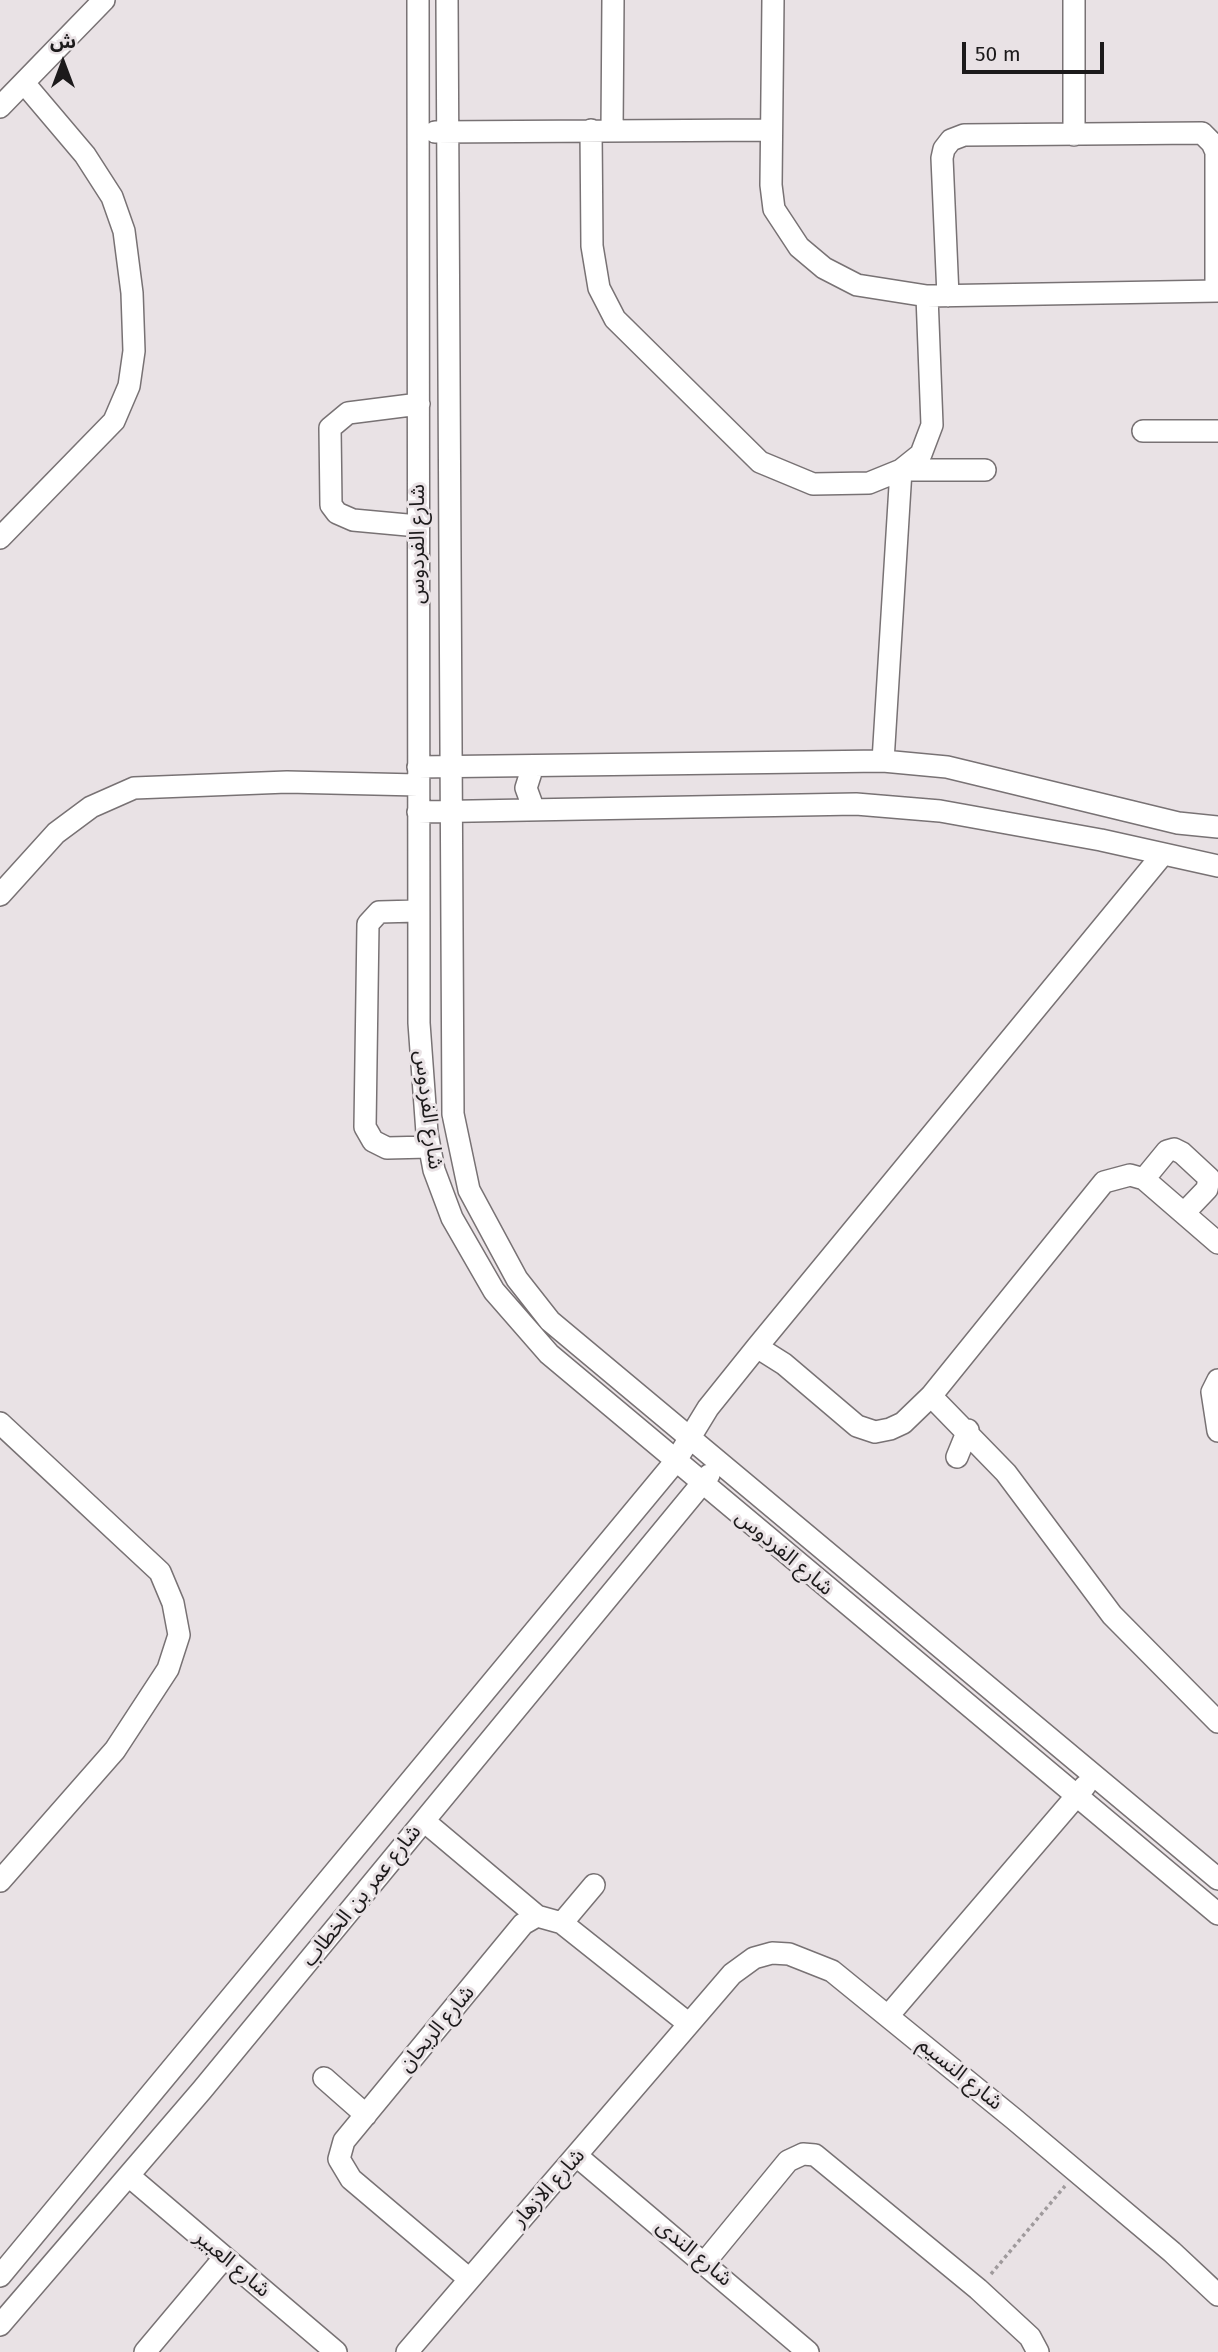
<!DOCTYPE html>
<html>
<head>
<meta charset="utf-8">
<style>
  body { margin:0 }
  #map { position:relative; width:1218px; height:2352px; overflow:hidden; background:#e9e2e5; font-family:"Fira Sans","Noto Sans Arabic",sans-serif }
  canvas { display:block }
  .north { position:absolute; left:28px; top:28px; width:70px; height:70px; -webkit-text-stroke:5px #e9e2e5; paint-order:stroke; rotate:0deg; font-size:19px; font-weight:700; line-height:28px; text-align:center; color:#1c1a1b }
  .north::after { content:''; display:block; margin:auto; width:24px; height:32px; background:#1c1a1b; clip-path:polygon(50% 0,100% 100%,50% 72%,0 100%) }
  .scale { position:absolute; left:962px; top:42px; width:142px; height:32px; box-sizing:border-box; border:4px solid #1c1a1b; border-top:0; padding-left:9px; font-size:21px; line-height:24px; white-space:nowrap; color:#1c1a1b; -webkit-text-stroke:5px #e9e2e5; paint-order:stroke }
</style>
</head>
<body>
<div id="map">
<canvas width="1218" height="2352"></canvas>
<div class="north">ش</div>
<div class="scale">50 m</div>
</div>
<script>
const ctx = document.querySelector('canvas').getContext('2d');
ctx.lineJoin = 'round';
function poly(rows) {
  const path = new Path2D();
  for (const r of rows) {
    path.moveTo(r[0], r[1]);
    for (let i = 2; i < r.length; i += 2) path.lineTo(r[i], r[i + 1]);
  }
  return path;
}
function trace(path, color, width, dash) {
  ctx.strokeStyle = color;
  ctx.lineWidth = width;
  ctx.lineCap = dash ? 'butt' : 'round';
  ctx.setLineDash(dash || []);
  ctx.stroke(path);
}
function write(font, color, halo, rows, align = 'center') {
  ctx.font = font + ' "Fira Sans","Noto Sans Arabic",sans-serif';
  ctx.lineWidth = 6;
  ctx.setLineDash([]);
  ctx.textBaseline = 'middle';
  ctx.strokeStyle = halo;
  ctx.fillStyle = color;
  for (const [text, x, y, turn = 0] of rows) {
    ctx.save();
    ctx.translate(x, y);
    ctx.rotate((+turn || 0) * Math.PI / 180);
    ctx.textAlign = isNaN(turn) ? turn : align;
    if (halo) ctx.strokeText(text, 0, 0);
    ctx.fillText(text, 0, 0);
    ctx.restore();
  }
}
const minor = poly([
  [418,0,419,1023,427,1133,434,1170,452,1218,494,1291,549,1354,1218,1914],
  [447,0,453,1114,469,1190,517,1279,550,1321,1218,1879],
  [773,0,771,185,774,209,799,247,824,268,857,285,927,296,1218,291],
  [1074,0,1074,135],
  [0,107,104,0],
  [591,130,592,246,599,288,615,319,760,462,813,484,869,483,901,470,921,454,932,425,927,296],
  [612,131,613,0],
  [435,132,771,130],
  [948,296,942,158,944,149,951,140,964,135,1202,133,1212,143,1216,152,1216,291],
  [1143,431,1218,431],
  [418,526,353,520,337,513,331,505,330,428,348,413,419,404],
  [0,538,114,421,129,386,134,351,132,293,124,231,112,197,85,155,24,83],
  [883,761,901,470,985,470],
  [533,766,526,788,534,810],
  [418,767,883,761,947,767,1178,823,1218,827],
  [418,812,856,804,940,811,1101,840,1218,866],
  [0,895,56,833,91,807,134,788,287,782,418,785],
  [417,911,379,912,368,924,365,1127,373,1141,387,1148,429,1147],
  [1144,1179,1167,1151,1174,1149,1182,1153,1209,1178,1207,1189,1185,1212],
  [757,1347,784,1364,857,1426,875,1432,890,1429,903,1423,931,1396,1104,1182,1130,1175,1144,1179,1218,1243],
  [1218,1380,1212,1392,1218,1431],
  [931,1396,1006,1473,1112,1615,1218,1722],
  [0,1423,160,1572,173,1603,179,1635,168,1669,115,1750,0,1881],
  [957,1457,968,1430],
  [424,1821,537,1916],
  [562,1923,594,1885],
  [888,2016,1085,1786],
  [324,2078,366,2115],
  [578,2157,808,2352],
  [129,2176,336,2352],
  [705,2262,788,2161,803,2154,815,2155,978,2289,1030,2337,1038,2352],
  [0,2276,675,1462,708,1408,757,1347,1163,854],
  [468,2278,351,2179,339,2159,344,2141,523,1924,537,1916,562,1923,689,2024],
  [0,2325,202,2090,709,1475],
  [145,2352,224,2258],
  [407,2352,732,1974,754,1958,772,1953,789,1954,832,1971,1014,2119,1172,2252,1218,2295]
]);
trace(minor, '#787274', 24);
trace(poly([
  [991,2274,1065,2186]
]), '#9f9a9c', 3.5, [3.5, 3.5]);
trace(minor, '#fff', 21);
write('21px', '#1c1a1b', '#e9e2e5', [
  ["شارع الفردوس",418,544,-90],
  ["شارع الفردوس",428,1110,83],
  ["شارع الفردوس",784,1553,40],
  ["شارع عمر بن الخطاب",362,1896,-51],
  ["شارع الريحان",437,2029,-50],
  ["شارع النسيم",960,2074,39],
  ["شارع الازهار",549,2188,-48],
  ["شارع الندى",694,2253,40],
  ["شارع العبير",232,2264,40]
]);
</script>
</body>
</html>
